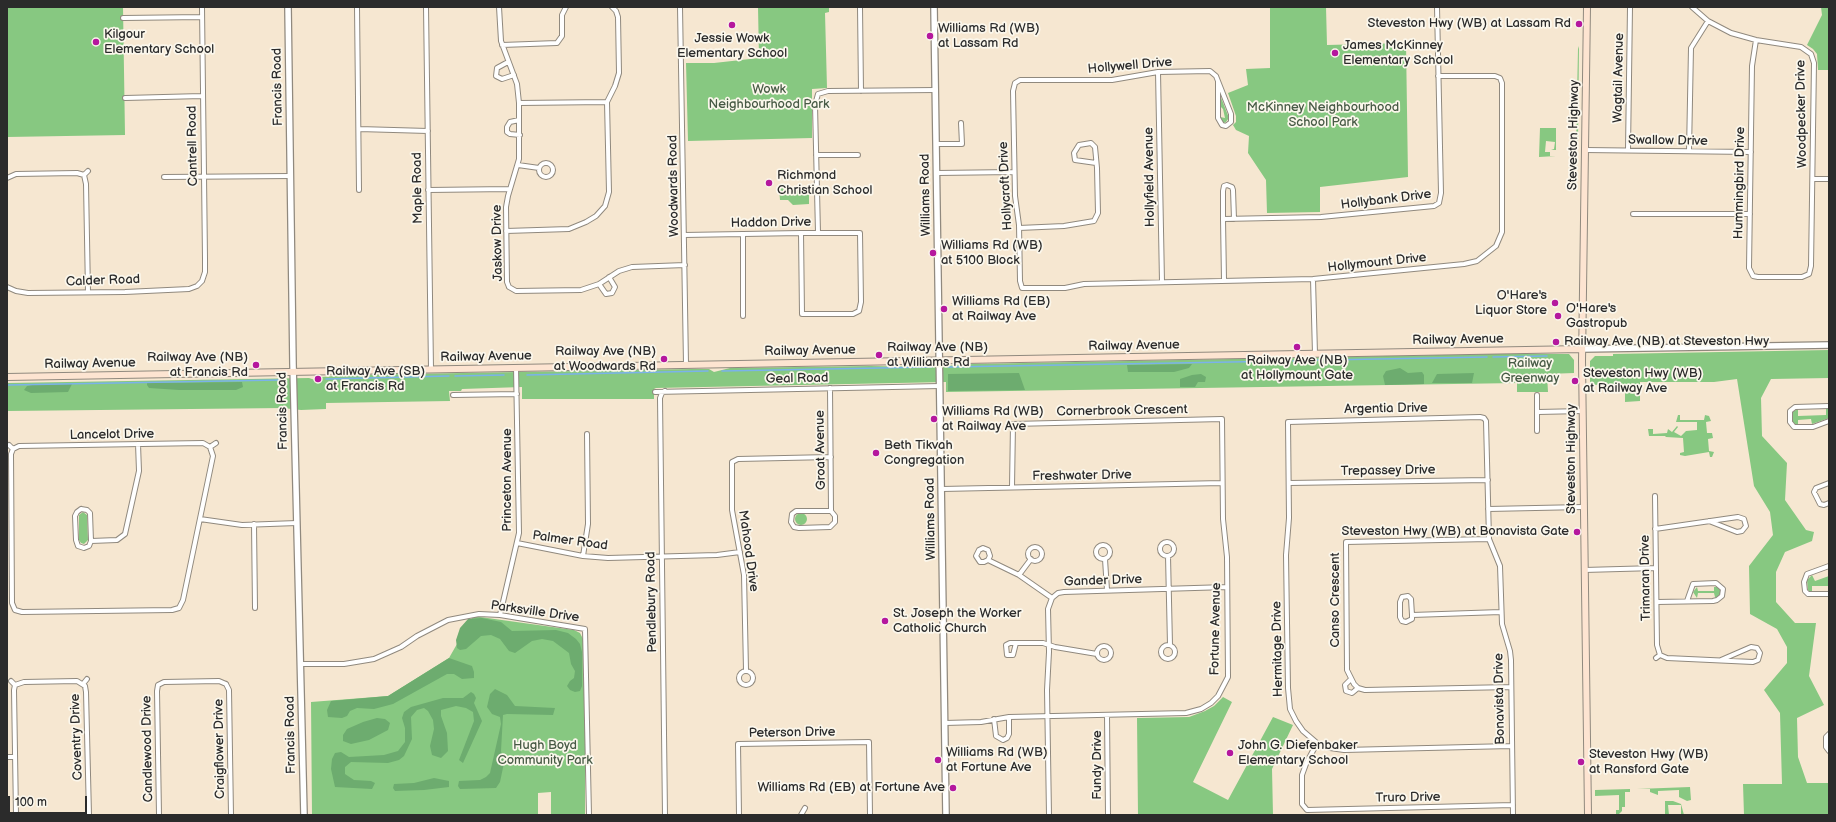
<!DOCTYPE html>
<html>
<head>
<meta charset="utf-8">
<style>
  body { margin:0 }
  #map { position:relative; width:1836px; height:822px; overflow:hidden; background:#f6e7d1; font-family:"Balsamiq Sans",sans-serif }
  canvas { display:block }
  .frame { position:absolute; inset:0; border:8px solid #2b2b2b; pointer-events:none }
  .scale { position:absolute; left:8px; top:796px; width:79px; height:18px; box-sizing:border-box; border:2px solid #2b2b2b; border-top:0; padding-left:5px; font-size:12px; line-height:14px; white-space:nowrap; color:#2b2b2b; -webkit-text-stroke:3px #fbf7ec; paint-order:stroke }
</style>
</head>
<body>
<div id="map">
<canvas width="1836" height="822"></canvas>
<div class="frame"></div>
<div class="scale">100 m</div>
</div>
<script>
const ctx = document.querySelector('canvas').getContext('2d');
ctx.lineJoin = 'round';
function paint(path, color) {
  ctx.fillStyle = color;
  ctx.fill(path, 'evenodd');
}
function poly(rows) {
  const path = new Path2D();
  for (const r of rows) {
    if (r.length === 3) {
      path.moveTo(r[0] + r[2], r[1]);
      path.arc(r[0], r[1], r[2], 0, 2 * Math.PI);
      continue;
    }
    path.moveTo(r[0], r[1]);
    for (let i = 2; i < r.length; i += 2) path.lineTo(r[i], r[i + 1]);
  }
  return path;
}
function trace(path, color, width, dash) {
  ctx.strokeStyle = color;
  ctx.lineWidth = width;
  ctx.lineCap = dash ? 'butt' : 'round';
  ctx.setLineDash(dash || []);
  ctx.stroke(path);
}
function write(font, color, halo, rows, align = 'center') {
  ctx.font = font + ' "Balsamiq Sans",sans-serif';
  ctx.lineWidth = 3.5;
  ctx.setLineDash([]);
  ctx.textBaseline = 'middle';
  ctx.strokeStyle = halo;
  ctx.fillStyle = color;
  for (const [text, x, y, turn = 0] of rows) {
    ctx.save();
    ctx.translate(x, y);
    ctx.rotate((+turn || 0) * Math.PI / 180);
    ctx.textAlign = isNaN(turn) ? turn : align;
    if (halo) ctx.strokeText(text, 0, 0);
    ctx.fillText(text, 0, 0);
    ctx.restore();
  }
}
paint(poly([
  [7,7,123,7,125,135,7,137],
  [758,7,829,7,829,12,825,13,827,88,812,89,812,138,688,141,686,63,714,63,759,58],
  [1326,7,1327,45,1406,43,1408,177,1320,187,1320,212,1267,213,1266,180,1248,153,1249,136,1236,130,1233,125,1236,122,1236,116,1228,93,1248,85,1246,69,1270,68,1270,8],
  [1821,7,1829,7,1829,70,1818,70,1817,54,1813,49,1807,45,1822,15],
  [1579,46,1578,141,1576,144,1578,49],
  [1220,95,1229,118,1225,123,1222,122,1220,119,1220,117,1225,118,1223,109,1220,106],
  [1540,128,1556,128,1556,150,1551,150,1554,149,1555,142,1546,141,1545,152,1550,152,1550,156,1556,156,1539,157],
  [797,186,806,186,809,188,809,204,793,205,788,200,780,200,779,188],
  [1829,350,1829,378,1771,379,1761,398,1762,436,1787,463,1785,500,1806,530,1814,532,1812,541,1785,552,1776,572,1776,602,1795,623,1816,623,1809,676,1824,705,1797,718,1798,757,1807,783,1829,783,1829,815,1744,815,1743,784,1782,784,1780,713,1764,690,1787,663,1787,647,1777,629,1750,614,1749,566,1773,535,1770,512,1754,486,1737,379,1714,382,1640,382,1640,401,1625,402,1625,384,1590,385,1590,361,1595,356,1613,356,1613,354],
  [1490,354,1569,354,1574,360,1574,373,1547,374,1548,392,1517,392,1517,383,946,392,946,382,656,388,654,389,654,399,522,399,522,387,462,389,461,391,449,391,450,401,326,403,326,409,301,410,283,408,7,411,7,383,309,378,315,380,321,380,321,377,349,375,692,369,709,369,714,372,730,368,870,366,929,367,973,364],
  [1798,409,1798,416,1826,415,1826,409,1829,409,1829,418,1812,424,1811,419,1798,420,1798,425,1796,425,1793,422,1792,412],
  [1678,415,1680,415,1680,420,1704,420,1705,415,1709,416,1711,421,1706,422,1707,433,1712,433,1713,438,1708,439,1709,451,1714,452,1712,457,1710,457,1709,452,1685,456,1680,455,1680,453,1684,452,1683,438,1666,437,1665,436,1649,436,1648,429,1653,429,1653,434,1667,433,1668,429,1672,432,1677,426,1678,427,1674,432,1681,436,1686,431,1697,430,1697,422,1676,422],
  [83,512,87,515,88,540,84,544,81,543,79,540,79,515],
  [801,519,6],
  [1812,575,1815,581,1829,576,1829,586,1812,586,1812,592,1810,592,1808,590,1807,580],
  [1697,587,1698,591,1714,591,1714,587,1717,587,1720,590,1720,594,1716,598,1715,597,1714,593,1698,593,1697,598,1693,592],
  [473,616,574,630,580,633,583,639,585,714,585,815,551,815,551,792,538,793,538,815,312,815,311,702,388,696,449,658],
  [1223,697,1232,702,1193,782,1228,800,1273,717,1293,725,1272,769,1273,815,1138,815,1137,718,1189,717,1205,711,1214,706],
  [1690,787,1691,800,1687,801,1679,797,1679,790,1658,791,1658,795,1650,792,1650,789,1637,789],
  [1630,789,1630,792,1625,792,1625,807,1622,807,1622,811,1618,815,1616,814,1616,810,1619,810,1619,795,1595,796,1595,790],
  [1665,801,1673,801,1681,804,1684,815,1681,815,1681,805,1668,805,1669,815,1665,815]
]), '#87c881');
paint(poly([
  [1192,364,1189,368,1174,372,1128,372,1127,365],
  [1400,368,1408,373,1422,372,1424,375,1424,384,1385,385,1383,376,1386,371],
  [1019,373,1025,390,948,391,948,374],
  [1474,373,1472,383,1432,383,1437,374],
  [1201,374,1206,377,1205,382,1198,382,1195,387,1180,387,1180,379,1192,375],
  [242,382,243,387,236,390,179,390,149,388,147,385,147,383],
  [72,384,68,392,31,393,24,390,27,386,32,385],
  [482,618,501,622,512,631,556,630,568,633,576,639,580,644,582,652,582,686,580,691,575,692,570,690,567,686,570,681,574,678,575,671,571,664,569,653,553,641,542,639,532,641,515,653,509,651,500,639,491,635,481,636,466,649,460,650,457,648,456,640,460,628,468,619],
  [449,658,472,666,474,672,474,678,462,679,454,674,447,674,393,704,374,709,357,708,350,711,347,716,342,718,328,717,327,710,331,701,388,696],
  [495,689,507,695,515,706,555,708,553,715,507,714,503,715,501,751,504,763,500,782,496,788,460,789,458,786,459,781,480,780,486,777,490,773,501,724,500,717,492,714,487,707,490,694],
  [471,692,474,694,476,698,474,703,482,721,463,763,459,760,474,721,473,712,466,708,456,706,441,710,441,716,447,733,448,751,441,758,432,755,430,746,434,729,433,720,428,711,424,708,417,710,411,717,412,739,404,756,399,760,388,763,351,762,345,767,345,774,354,780,371,781,375,783,372,789,335,787,331,769,332,759,335,753,341,752,349,757,384,755,398,751,405,742,405,728,402,718,404,712,411,707,443,698,463,698],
  [377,718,385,719,390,723,388,730,369,740,351,744,343,741,343,735,347,729,363,722],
  [434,778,449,781,449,787,424,790,395,791,393,788,394,784,414,783]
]), '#6dac6f');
trace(poly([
  [1493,357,1547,356],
  [1324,360,1487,357],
  [1293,361,1318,360],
  [948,367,1288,361],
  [722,371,932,367],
  [527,375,708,371],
  [455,376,504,375],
  [326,379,449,376],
  [7,385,279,380]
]), '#7bb2ea', 1.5);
const minor = poly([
  [357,7,359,190],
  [426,7,431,369],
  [499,7,501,41,517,84,519,103,519,159,508,196,506,207,507,282,509,287],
  [680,7,686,364],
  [860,7,861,91],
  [1692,7,1708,21,1731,33,1756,40,1801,47,1811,54,1814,63,1811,266,1809,274,1802,277,1758,277,1753,276,1749,268,1752,66,1756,40],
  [123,18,202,17],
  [502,45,557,43,562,36,562,15,566,7],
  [508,62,497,68,496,76,502,79,514,75],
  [1158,72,1162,282],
  [1218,82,1218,118,1222,125,1226,126,1231,122,1231,114,1216,76,1210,71,1158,72,1112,80,1020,80,1015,83,1013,91,1015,196,1019,225,1020,281,1022,288,1065,288,1084,284,1313,279,1464,264,1477,261,1496,246,1502,232,1502,83,1500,78,1495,76,1438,76],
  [125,98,202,96],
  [519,103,607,102],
  [519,120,510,122,507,127,507,132,510,134,520,135],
  [359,129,428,131],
  [936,144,962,144,961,123],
  [1585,150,1751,152],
  [1628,150,1630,7],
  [1689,151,1691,48,1708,21],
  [816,155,858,155],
  [546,170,7],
  [518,165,539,168],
  [937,173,1014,172],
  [84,175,86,184,88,292],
  [164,177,291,176],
  [7,178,16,174,77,173,84,175,88,171],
  [1813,179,1829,179],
  [428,190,510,189],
  [1633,214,1750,214],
  [1223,219,1223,191,1224,186,1227,185,1232,187,1233,190,1234,219],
  [1019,228,1064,226,1094,221,1098,213,1097,168,1095,147,1091,143,1079,145,1074,153,1075,160,1096,163],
  [506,231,569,229,586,222,596,216,605,206,609,192,607,102,615,86,619,73,618,17,616,11,612,7],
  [818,233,815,105,818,94,828,91,936,90],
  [743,234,743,316],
  [684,235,743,234,801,233,860,233,861,302,859,311,853,314,802,314,801,233],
  [1313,279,1315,354],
  [1224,280,1223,219,1321,217,1434,206,1439,203,1441,193,1437,7],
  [599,284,606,294,612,293,615,287,609,277],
  [7,287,16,291,28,293,125,292,189,289,197,286,202,281,205,272,205,259,202,7],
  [509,287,516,291,581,290,599,284,619,271,632,267,685,265],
  [830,388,831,511,835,516,835,522,830,527,799,528,794,527,791,522,792,514,796,511,831,511],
  [665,391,662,393,660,398,665,815],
  [655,392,940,386],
  [453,395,517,394],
  [1537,395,1537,431],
  [1829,406,1795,407,1790,411,1790,422,1794,427,1813,427,1829,421],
  [1538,412,1583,411],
  [9,445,13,449],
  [210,447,203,443,19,446,13,449,11,454,12,603,15,610,22,612,172,610,179,608,183,600,213,456,210,447,216,443],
  [1289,483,1488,480],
  [1829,483,1816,488,1814,492,1820,504,1824,505,1829,503],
  [942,489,1222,483],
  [1655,496,1657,645,1660,655,1656,658],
  [81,509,87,510,90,513,91,541,89,546,84,548,78,546,76,540,75,516,77,512,81,509],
  [1488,509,1583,507],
  [200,519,242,525,297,523],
  [254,524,255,608],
  [1655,529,1738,517,1744,519,1746,526,1742,531,1737,532,1709,521],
  [1489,539,1346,542,1347,670,1354,684,1358,688,1365,690,1511,687],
  [91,541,117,540,125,534,139,471,138,444],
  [1167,549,7],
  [517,543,583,556,608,558,717,555,740,552],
  [1103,552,7],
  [1035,554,7],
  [583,556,588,524,587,434],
  [1168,556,1170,645],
  [1105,559,1107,590],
  [988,560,990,556,988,550,983,548,979,550,976,556,980,562,984,562,988,560,1019,575,1052,598],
  [1829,566,1807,574,1804,582,1805,591,1808,594,1829,594],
  [1584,570,1656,568],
  [1019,575,1031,559],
  [1657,602,1713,601,1717,600,1722,596,1723,589,1716,583,1693,584,1687,601],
  [500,615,519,533,516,367],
  [1412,615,1411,599,1408,596,1402,597,1400,602,1400,617,1402,621,1406,622,1412,619,1412,615,1501,612],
  [1016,643,1013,655,1007,655,1006,645,1010,643,1043,643,1055,647,1097,654],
  [1168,652,7],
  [1104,653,7],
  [1660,655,1667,658,1753,662,1758,660,1760,653,1757,648,1751,647,1721,660],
  [301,664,344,664,374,659,401,647,417,636,448,620,479,614,500,615,585,629,589,815],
  [746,670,744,575,732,510,732,462,738,459,831,457],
  [746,678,7],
  [1350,680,1345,685,1346,691,1352,693,1358,688],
  [11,681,15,685,14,690,16,815],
  [83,684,87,679],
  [226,684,229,690,231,815],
  [15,685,24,682,77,681,85,686,86,692,89,815],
  [1107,715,1108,815],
  [994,719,996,736,1003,740,1007,738,1009,734,1009,717],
  [945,723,981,722,1009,717,1186,713,1201,709,1211,703,1218,696,1228,677,1227,557,1223,519,1222,419,1013,424,1012,487],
  [1829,734,1826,737,1826,747,1829,751],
  [1317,743,1306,764,1302,775,1302,804,1307,810,1513,805],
  [1511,746,1344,750,1330,748,1317,743,1303,731,1296,721,1290,709,1288,688,1286,555,1289,518,1288,422,1480,417,1484,418,1486,421,1489,539,1500,566,1502,624,1510,651,1511,660,1513,815],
  [7,757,14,757],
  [159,815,157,691,158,685,164,682,219,681,226,684],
  [739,815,738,744,869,742,870,815],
  [801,815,805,808],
  [1049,815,1047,690,1049,652,1048,609,1052,598,1058,593,1064,592,1227,587]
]);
const tertiary = poly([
  [288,7,293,364,304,815],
  [934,7,946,815],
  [1582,349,1829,345]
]);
const secondary = poly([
  [1587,7,1582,361,1588,815],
  [7,377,1582,349]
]);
trace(minor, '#90897e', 6);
trace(tertiary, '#90897e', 8);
trace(secondary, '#90897e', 8);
trace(minor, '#fff', 4);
trace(tertiary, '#fff', 5.5);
trace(secondary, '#fde4d1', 6);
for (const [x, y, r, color] of [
  [1579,24,4,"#b5179e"],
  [732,25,4,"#b5179e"],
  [930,36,4,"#b5179e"],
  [96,42,4,"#b5179e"],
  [1335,53,4,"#b5179e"],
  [769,183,4,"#b5179e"],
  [933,253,4,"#b5179e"],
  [1555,303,4,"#b5179e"],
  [944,309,4,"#b5179e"],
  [1558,316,4,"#b5179e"],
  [1556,342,4,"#b5179e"],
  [1297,347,4,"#b5179e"],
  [879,355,4,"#b5179e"],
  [664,359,4,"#b5179e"],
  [256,365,4,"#b5179e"],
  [318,379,4,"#b5179e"],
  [1575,381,4,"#b5179e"],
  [934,419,4,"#b5179e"],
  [876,453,4,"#b5179e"],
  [1577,532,4,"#b5179e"],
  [885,621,4,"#b5179e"],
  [1230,753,4,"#b5179e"],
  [938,760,4,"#b5179e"],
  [1581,762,4,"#b5179e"],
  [953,788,4,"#b5179e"]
]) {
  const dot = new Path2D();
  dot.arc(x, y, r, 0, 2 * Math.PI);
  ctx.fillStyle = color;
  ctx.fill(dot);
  trace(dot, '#fbf7ec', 1.5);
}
write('13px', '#2b2b2b', '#fbf7ec', [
  ["Steveston Hwy (WB) at Lassam Rd",1571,24,"right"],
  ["Williams Rd (WB)",938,29],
  ["at Lassam Rd",938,44],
  ["Kilgour",104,35],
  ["Elementary School",104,50],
  ["Jessie Wowk",732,39,"center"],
  ["Elementary School",732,54,"center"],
  ["James McKinney",1343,46],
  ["Elementary School",1343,61],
  ["Richmond",777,176],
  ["Christian School",777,191],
  ["Williams Rd (WB)",941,246],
  ["at 5100 Block",941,261],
  ["O'Hare's",1547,296,"right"],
  ["Liquor Store",1547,311,"right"],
  ["Williams Rd (EB)",952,302],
  ["at Railway Ave",952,317],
  ["O'Hare's",1566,309],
  ["Gastropub",1566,324],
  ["Railway Ave (NB) at Steveston Hwy",1564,342],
  ["Railway Ave (NB)",887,348],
  ["at Williams Rd",887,363],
  ["Railway Ave (NB)",656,352,"right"],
  ["at Woodwards Rd",656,367,"right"],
  ["Railway Ave (NB)",248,358,"right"],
  ["at Francis Rd",248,373,"right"],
  ["Railway Ave (NB)",1297,361,"center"],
  ["at Hollymount Gate",1297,376,"center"],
  ["Railway Ave (SB)",326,372],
  ["at Francis Rd",326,387],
  ["Steveston Hwy (WB)",1583,374],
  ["at Railway Ave",1583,389],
  ["Williams Rd (WB)",942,412],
  ["at Railway Ave",942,427],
  ["Beth Tikvah",884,446],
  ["Congregation",884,461],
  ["Steveston Hwy (WB) at Bonavista Gate",1569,532,"right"],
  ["St. Joseph the Worker",893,614],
  ["Catholic Church",893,629],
  ["John G. Diefenbaker",1238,746],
  ["Elementary School",1238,761],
  ["Williams Rd (WB)",946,753],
  ["at Fortune Ave",946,768],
  ["Steveston Hwy (WB)",1589,755],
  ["at Ransford Gate",1589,770],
  ["Williams Rd (EB) at Fortune Ave",945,788,"right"]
], 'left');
write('13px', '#2b2b2b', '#fbf7ec', [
  ["Hollywell Drive",1130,66,-5],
  ["Wagtail Avenue",1619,78,-89],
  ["Francis Road",278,87,-91],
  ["Woodpecker Drive",1802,114,-91],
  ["Steveston Highway",1574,135,-89],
  ["Swallow Drive",1668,141,1],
  ["Cantrell Road",193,146,-91],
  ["Hollyfield Avenue",1150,177,-91],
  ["Hummingbird Drive",1740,183,-89],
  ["Woodwards Road",674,186,-91],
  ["Hollycroft Drive",1006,186,-93],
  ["Maple Road",418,188,-91],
  ["Williams Road",926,195,-91],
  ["Hollybank Drive",1386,200,-7],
  ["Haddon Drive",771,223,-1],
  ["Jaskow Drive",498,243,-91],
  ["Hollymount Drive",1377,263,-6],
  ["Calder Road",103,281,-2],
  ["Railway Avenue",1458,340,-1],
  ["Railway Avenue",1134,346,-1],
  ["Railway Avenue",810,351,-1],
  ["Railway Avenue",486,357,-1],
  ["Railway Avenue",90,364,-1],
  ["Geal Road",797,379,-1],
  ["Argentia Drive",1386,409,-1],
  ["Francis Road",283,411,-91],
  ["Cornerbrook Crescent",1122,411,-1],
  ["Lancelot Drive",112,435,-1],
  ["Groat Avenue",821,450,-91],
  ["Steveston Highway",1572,459,-90],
  ["Trepassey Drive",1388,471,-1],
  ["Freshwater Drive",1082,476,-1],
  ["Princeton Avenue",508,480,-90],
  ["Williams Road",931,519,-91],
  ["Palmer Road",570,541,8],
  ["Mahood Drive",748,551,82],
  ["Trimaran Drive",1646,578,-91],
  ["Gander Drive",1103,581,-2],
  ["Canso Crescent",1336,600,-90],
  ["Pendlebury Road",652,602,-91],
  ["Parksville Drive",535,612,8],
  ["Fortune Avenue",1216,629,-89],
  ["Hermitage Drive",1278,649,-91],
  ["Bonavista Drive",1500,699,-91],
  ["Peterson Drive",792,733,-1],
  ["Francis Road",291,735,-91],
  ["Coventry Drive",77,737,-92],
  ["Candlewood Drive",148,749,-91],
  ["Craigflower Drive",220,749,-91],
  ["Fundy Drive",1098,765,-90],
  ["Truro Drive",1408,798,-1]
]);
write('13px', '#475a45', '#fbf7ec', [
  ["Wowk",769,90],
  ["Neighbourhood Park",769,105],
  ["McKinney Neighbourhood",1323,108],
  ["School Park",1323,123],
  ["Railway",1530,364],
  ["Greenway",1530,379],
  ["Hugh Boyd",545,746],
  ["Community Park",545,761]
]);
</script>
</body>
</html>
